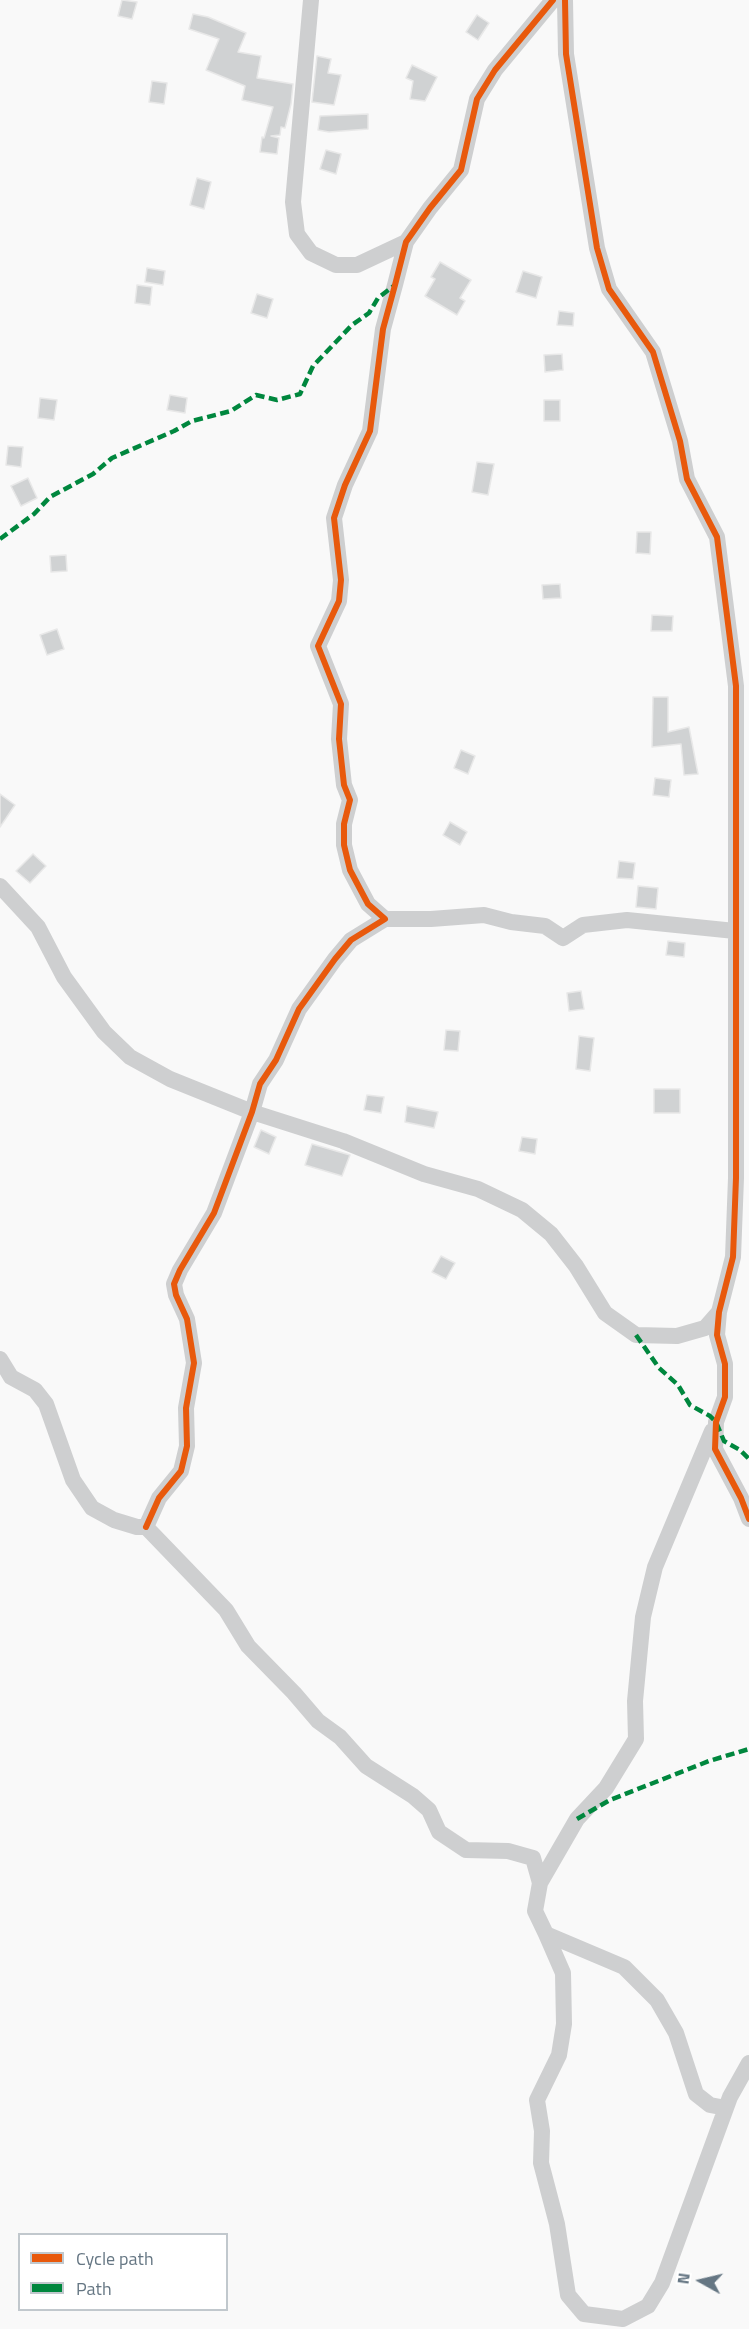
<!DOCTYPE html>
<html>
<head>
<meta charset="utf-8">
<style>
  body { margin:0 }
  #map { position:relative; width:749px; height:2329px; overflow:hidden; background:#f9f9f9; font-family:"Titillium Web",sans-serif }
  canvas { display:block }
  .legend { position:absolute; left:18px; top:2233px; width:210px; height:78px; box-sizing:border-box; background:#fff; border:2px solid #c1c8cd; margin:0; padding:8px 10px; list-style:none; font-size:18px; color:#657683 }
  .legend li { display:flex; align-items:center; gap:12px; height:30px }
  .legend b { width:30px; border:2px solid #c1c8cd }
  .north { position:absolute; left:671px; top:2251px; width:60px; height:60px; -webkit-text-stroke:4px #fff; paint-order:stroke; rotate:278deg; font-size:16px; font-weight:700; line-height:24px; text-align:center; color:#657683 }
  .north::after { content:''; display:block; margin:auto; width:21px; height:27px; background:#657683; clip-path:polygon(50% 0,100% 100%,50% 72%,0 100%) }
</style>
</head>
<body>
<div id="map">
<canvas width="749" height="2329"></canvas>
<ul class="legend">
<li><b style="height:8px;background:#e8590c"></b>Cycle path</li>
<li><b style="height:8px;background:#00873e"></b>Path</li>
</ul>
<div class="north">N</div>
</div>
<script>
const ctx = document.querySelector('canvas').getContext('2d');
ctx.lineJoin = 'round';
function paint(path, color) {
  ctx.fillStyle = color;
  ctx.fill(path, 'evenodd');
}
function poly(rows) {
  const path = new Path2D();
  for (const r of rows) {
    path.moveTo(r[0], r[1]);
    for (let i = 2; i < r.length; i += 2) path.lineTo(r[i], r[i + 1]);
  }
  return path;
}
function trace(path, color, width, dash) {
  ctx.strokeStyle = color;
  ctx.lineWidth = width;
  ctx.lineCap = dash ? 'butt' : 'round';
  ctx.setLineDash(dash || []);
  ctx.stroke(path);
}
const building = poly([
  [122,0,137,2,132,19,118,16,122,0],
  [193,14,208,17,246,33,238,52,261,56,257,78,293,84,291,104,285,128,281,127,280,135,271,136,279,138,277,154,260,152,262,137,264,138,273,107,242,100,245,86,206,70,219,39,189,29,193,14],
  [477,15,489,23,478,40,466,32,477,15],
  [317,56,331,59,328,73,341,75,334,105,312,102,317,56],
  [412,65,437,77,425,101,410,99,413,81,406,78,412,65],
  [152,81,167,83,164,104,149,102,152,81],
  [368,114,368,129,329,132,318,130,320,116,368,114],
  [326,150,341,154,336,174,320,169,326,150],
  [197,178,211,182,204,209,190,205,197,178],
  [440,262,471,280,460,298,465,301,457,315,425,296,435,279,431,277,440,262],
  [147,268,165,271,163,285,145,282,147,268],
  [523,271,542,277,536,298,516,292,523,271],
  [137,285,152,287,150,305,135,303,137,285],
  [257,294,273,299,267,318,251,313,257,294],
  [559,311,574,313,573,326,557,325,559,311],
  [562,354,563,370,545,372,544,355,562,354],
  [170,395,187,398,185,413,167,410,170,395],
  [40,398,57,400,54,420,38,418,40,398],
  [544,400,560,400,560,421,544,421,544,400],
  [8,446,23,447,21,467,6,465,8,446],
  [477,462,494,464,488,495,472,492,477,462],
  [28,478,37,498,21,506,11,486,28,478],
  [637,532,651,532,650,554,636,553,637,532],
  [66,555,67,571,51,572,50,556,66,555],
  [560,584,561,598,543,599,542,585,560,584],
  [652,615,673,616,672,631,651,631,652,615],
  [57,629,64,649,47,655,40,635,57,629],
  [653,697,668,697,668,732,689,727,698,774,684,775,681,744,652,747,653,697],
  [461,750,475,756,468,774,454,768,461,750],
  [655,778,671,780,669,797,653,795,655,778],
  [0,794,15,805,0,827,0,794],
  [450,822,467,832,460,845,443,835,450,822],
  [33,854,46,866,30,883,16,871,33,854],
  [619,861,635,863,633,879,617,878,619,861],
  [638,886,658,888,656,909,636,907,638,886],
  [668,941,685,943,684,957,666,955,668,941],
  [581,991,584,1009,569,1011,567,993,581,991],
  [446,1030,460,1031,458,1051,444,1050,446,1030],
  [579,1036,594,1038,590,1071,576,1069,579,1036],
  [654,1089,680,1089,680,1113,654,1113,654,1089],
  [367,1095,384,1097,381,1113,364,1110,367,1095],
  [407,1106,438,1112,434,1128,405,1122,407,1106],
  [261,1130,276,1137,269,1154,254,1147,261,1130],
  [522,1137,537,1139,535,1154,519,1151,522,1137],
  [312,1144,350,1155,342,1176,305,1165,312,1144],
  [441,1256,455,1263,446,1279,432,1272,441,1256]
]);
paint(building, '#d0d2d3');
trace(building, '#e8e8e8', 1.5);
trace(poly([
  [311,0,293,202,297,234,311,253,336,265,357,265,406,242],
  [565,0,566,54,597,248,609,289,653,352,680,441,687,479,717,537,736,686,736,1178,733,1257,719,1312,717,1335,725,1364,725,1397,716,1422,715,1449,741,1498,749,1519],
  [0,886,38,927,64,977,104,1032,130,1057,170,1079,252,1112,343,1141,424,1174,478,1189,522,1210,551,1234,576,1266,605,1313,636,1335,677,1336,705,1328,719,1312],
  [385,919,431,919,484,915,511,922,545,926,563,938,583,925,627,920,735,931],
  [0,1359,11,1377,35,1390,46,1404,73,1480,92,1508,114,1520,137,1527,146,1527],
  [146,1527,159,1498,181,1471,187,1446,186,1408,194,1363,187,1319,176,1295,174,1284,180,1270,214,1213,252,1112,260,1084,276,1060,299,1009,335,959,351,940,385,919,368,904,350,870,344,845,344,824,350,800,344,785,339,739,341,704,318,646,339,601,341,580,334,518,345,485,370,431,383,329,395,285,406,242,430,208,461,170,477,99,495,70,553,0],
  [146,1527,226,1610,248,1646,294,1693,318,1721,340,1737,366,1766,413,1796,429,1810,439,1832,466,1850,508,1851,533,1858,540,1883,535,1911,546,1934,624,1967,657,2000,676,2033,696,2094,710,2105,726,2108],
  [540,1883,577,1819,606,1788,636,1739,635,1701,643,1617,655,1567,712,1431],
  [546,1934,563,1973,564,2024,559,2055,537,2100,542,2131,541,2163,557,2224,568,2295,584,2314,623,2319,648,2306,662,2283,730,2097,749,2063]
]), '#cecfd0', 16);
trace(poly([
  [0,539,34,514,50,497,93,474,112,458,174,431,192,421,231,411,256,395,277,400,300,394,313,366,352,325,369,313,378,298,395,285],
  [636,1335,659,1368,678,1385,690,1405,710,1416,716,1422,724,1441,740,1450,749,1459],
  [577,1819,610,1800,709,1761,749,1749]
]), '#00873e', 4.5, [9, 4.5]);
trace(poly([
  [565,0,566,54,597,248,609,289,653,352,680,441,687,479,717,537,736,686,736,1178,733,1257,719,1312,717,1335,725,1364,725,1397,716,1422,715,1449,741,1498,749,1519],
  [146,1527,159,1498,181,1471,187,1446,186,1408,194,1363,187,1319,176,1295,174,1284,180,1270,214,1213,252,1112,260,1084,276,1060,299,1009,335,959,351,940,385,919,368,904,350,870,344,845,344,824,350,800,344,785,339,739,341,704,318,646,339,601,341,580,334,518,345,485,370,431,383,329,395,285,406,242,430,208,461,170,477,99,495,70,553,0]
]), '#e8590c', 6);
</script>
</body>
</html>
